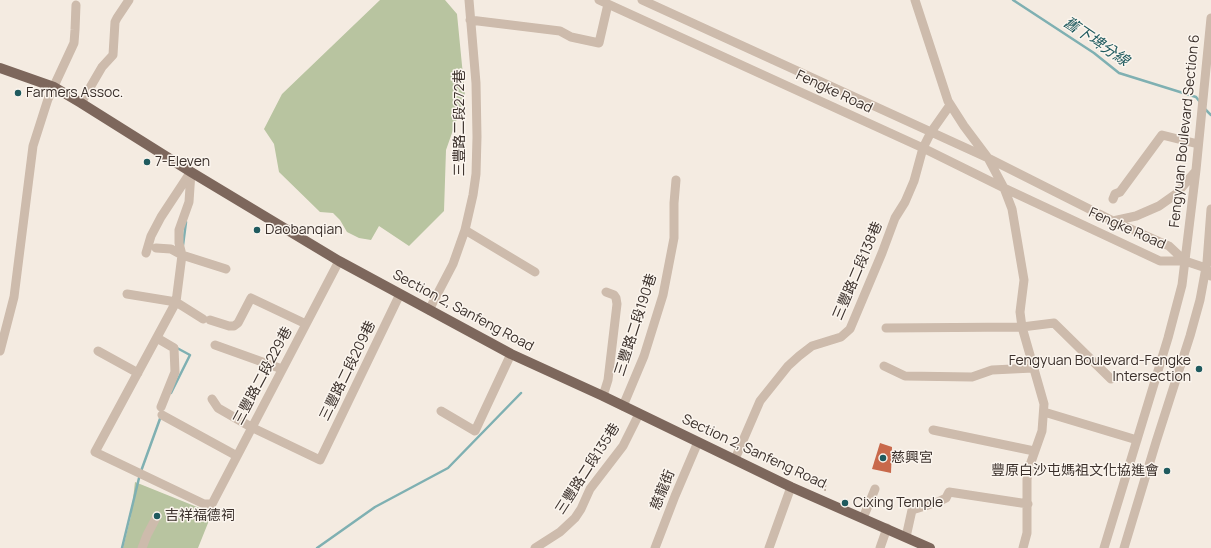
<!DOCTYPE html>
<html>
<head>
<meta charset="utf-8">
<style>
  body { margin:0 }
  canvas { display:block; background:#f4ebe1 }
</style>
</head>
<body>
<canvas width="1211" height="548"></canvas>
<script>
const ctx = document.querySelector('canvas').getContext('2d');
ctx.lineJoin = 'round';
function paint(path, color) {
  ctx.fillStyle = color;
  ctx.fill(path, 'evenodd');
}
function poly(rows) {
  const path = new Path2D();
  for (const r of rows) {
    path.moveTo(r[0], r[1]);
    for (let i = 2; i < r.length; i += 2) path.lineTo(r[i], r[i + 1]);
  }
  return path;
}
function trace(path, color, width, dash) {
  ctx.strokeStyle = color;
  ctx.lineWidth = width;
  ctx.lineCap = dash ? 'butt' : 'round';
  ctx.setLineDash(dash || []);
  ctx.stroke(path);
}
function write(font, color, halo, rows, align = 'center') {
  ctx.font = font + ' Manrope,"Noto Sans TC",sans-serif';
  ctx.lineWidth = 3;
  ctx.setLineDash([]);
  ctx.textBaseline = 'middle';
  ctx.strokeStyle = halo;
  ctx.fillStyle = color;
  for (const [text, x, y, turn = 0] of rows) {
    ctx.save();
    ctx.translate(x, y);
    ctx.rotate((+turn || 0) * Math.PI / 180);
    ctx.textAlign = isNaN(turn) ? turn : align;
    if (halo) ctx.strokeText(text, 0, 0);
    ctx.fillText(text, 0, 0);
    ctx.restore();
  }
}
paint(poly([
  [380,0,445,0,457,14,465,96,446,150,444,211,409,246,379,226,371,240,359,238,347,232,340,220,333,213,320,212,279,172,274,144,264,129,282,94],
  [135,482,212,513,198,548,123,548,131,516]
]), '#b8c4a0');
trace(poly([
  [1013,0,1094,53,1119,73,1196,97,1200,102],
  [1205,109,1211,115],
  [183,245,186,222],
  [171,393,190,355,177,348],
  [122,548,140,474,161,416],
  [317,548,375,507,448,468,521,393]
]), '#7fb0b2', 2.5);
paint(poly([
  [880,443,892,447,891,473,872,469]
]), '#c8694b');
trace(poly([
  [825,491,826,480]
]), '#b9a596', 1.5, [2, 2]);
trace(poly([
  [599,0,923,148,1004,188,1160,261,1185,261,1206,268,1211,276],
  [642,0,988,158,1113,221,1169,246,1185,261],
  [915,0,948,101,964,126,988,158,1004,188,1012,209,1024,280,1020,312,1022,327,1044,404,1042,431,1030,465,1027,479,1027,533,1023,548],
  [470,20,560,31,571,37,599,43,608,4],
  [81,103,102,67,113,55,115,22,117,18,129,0],
  [191,172,189,202,179,230,179,243,182,255,176,302,95,452,204,504,212,504,339,261],
  [1113,199,1115,194,1120,192,1162,135,1198,144],
  [1113,221,1136,216,1159,206,1176,194,1195,172],
  [465,230,535,272],
  [156,248,171,249,182,255,226,269],
  [146,253,151,236,161,217,190,173],
  [127,294,176,302,203,319],
  [429,310,453,264,465,230,473,195,476,174,477,137,476,83,469,0],
  [210,320,229,326,234,326,238,323,251,298,306,324],
  [886,328,1022,327,1054,323,1111,379],
  [157,338,174,348,175,372,161,407],
  [215,345,282,369],
  [0,351,14,297,33,146,48,99,74,43,75,30,76,5],
  [98,351,138,373],
  [884,366,905,376,972,377,992,370,1033,368],
  [603,396,608,380,617,304,616,298,614,295,606,292],
  [212,399,218,408,251,427,320,460,400,294],
  [623,406,644,356,663,295,674,238,674,203,676,180],
  [441,411,475,431,511,354],
  [1044,412,1137,440],
  [162,415,237,456],
  [933,430,1034,451],
  [735,459,760,401,788,366,799,356,812,346,841,337,850,329,882,253,895,218,905,202,914,181,923,148,931,132,950,105],
  [863,518,875,489],
  [906,537,912,510,938,502,946,498,949,492,1028,504],
  [142,548,147,535,157,516],
  [535,548,560,532,575,518,581,509,590,489,623,446,639,414],
  [655,548,675,496,698,442],
  [769,548,791,487],
  [880,548,887,528],
  [1104,548,1168,338,1182,285,1196,170,1211,18],
  [1124,548,1156,442,1190,336,1200,300,1207,262,1211,209]
]), '#cdbbac', 9);
trace(poly([
  [0,68,54,87,81,103,191,172,339,261,511,354,603,396,791,487,930,548]
]), '#7d675c', 10);
for (const [x, y, r, color] of [
  [18,93,4,"#1f5a5e"],
  [147,162,4,"#1f5a5e"],
  [257,230,4,"#1f5a5e"],
  [1199,369,4,"#1f5a5e"],
  [883,458,4,"#1f5a5e"],
  [1167,471,4,"#1f5a5e"],
  [845,503,4,"#1f5a5e"],
  [157,516,4,"#1f5a5e"]
]) {
  const dot = new Path2D();
  dot.arc(x, y, r, 0, 2 * Math.PI);
  ctx.fillStyle = color;
  ctx.fill(dot);
  trace(dot, '#fbf5ee', 1.5);
}
write('14px', '#3b302b', '#fbf5ee', [
  ["Fengke Road",834,92,25],
  ["三豐路二段272巷",460,123,-90],
  ["Fengyuan Boulevard Section 6",1185,131,-84],
  ["Fengke Road",1127,229,24],
  ["三豐路二段138巷",858,271,-67],
  ["Section 2, Sanfeng Road",463,311,28],
  ["三豐路二段190巷",636,325,-72],
  ["三豐路二段209巷",348,371,-64],
  ["三豐路二段229巷",263,376,-62],
  ["Section 2, Sanfeng Road",754,452,25],
  ["三豐路二段135巷",588,469,-57],
  ["慈龍街",663,490,-68]
]);
write('14px', '#3b302b', '#fbf5ee', [
  ["Farmers Assoc.",26,93],
  ["7-Eleven",155,162],
  ["Daobanqian",265,230],
  ["Fengyuan Boulevard-Fengke",1191,361,"right"],
  ["Intersection",1191,377,"right"],
  ["慈興宮",891,458],
  ["豐原白沙屯媽祖文化協進會",1159,471,"right"],
  ["Cixing Temple",853,503],
  ["吉祥福德祠",165,516]
], 'left');
write('italic 15px', '#1f5a5e', '#fbf5ee', [
  ["舊下埤分線",1096,42,34]
]);
</script>
</body>
</html>
